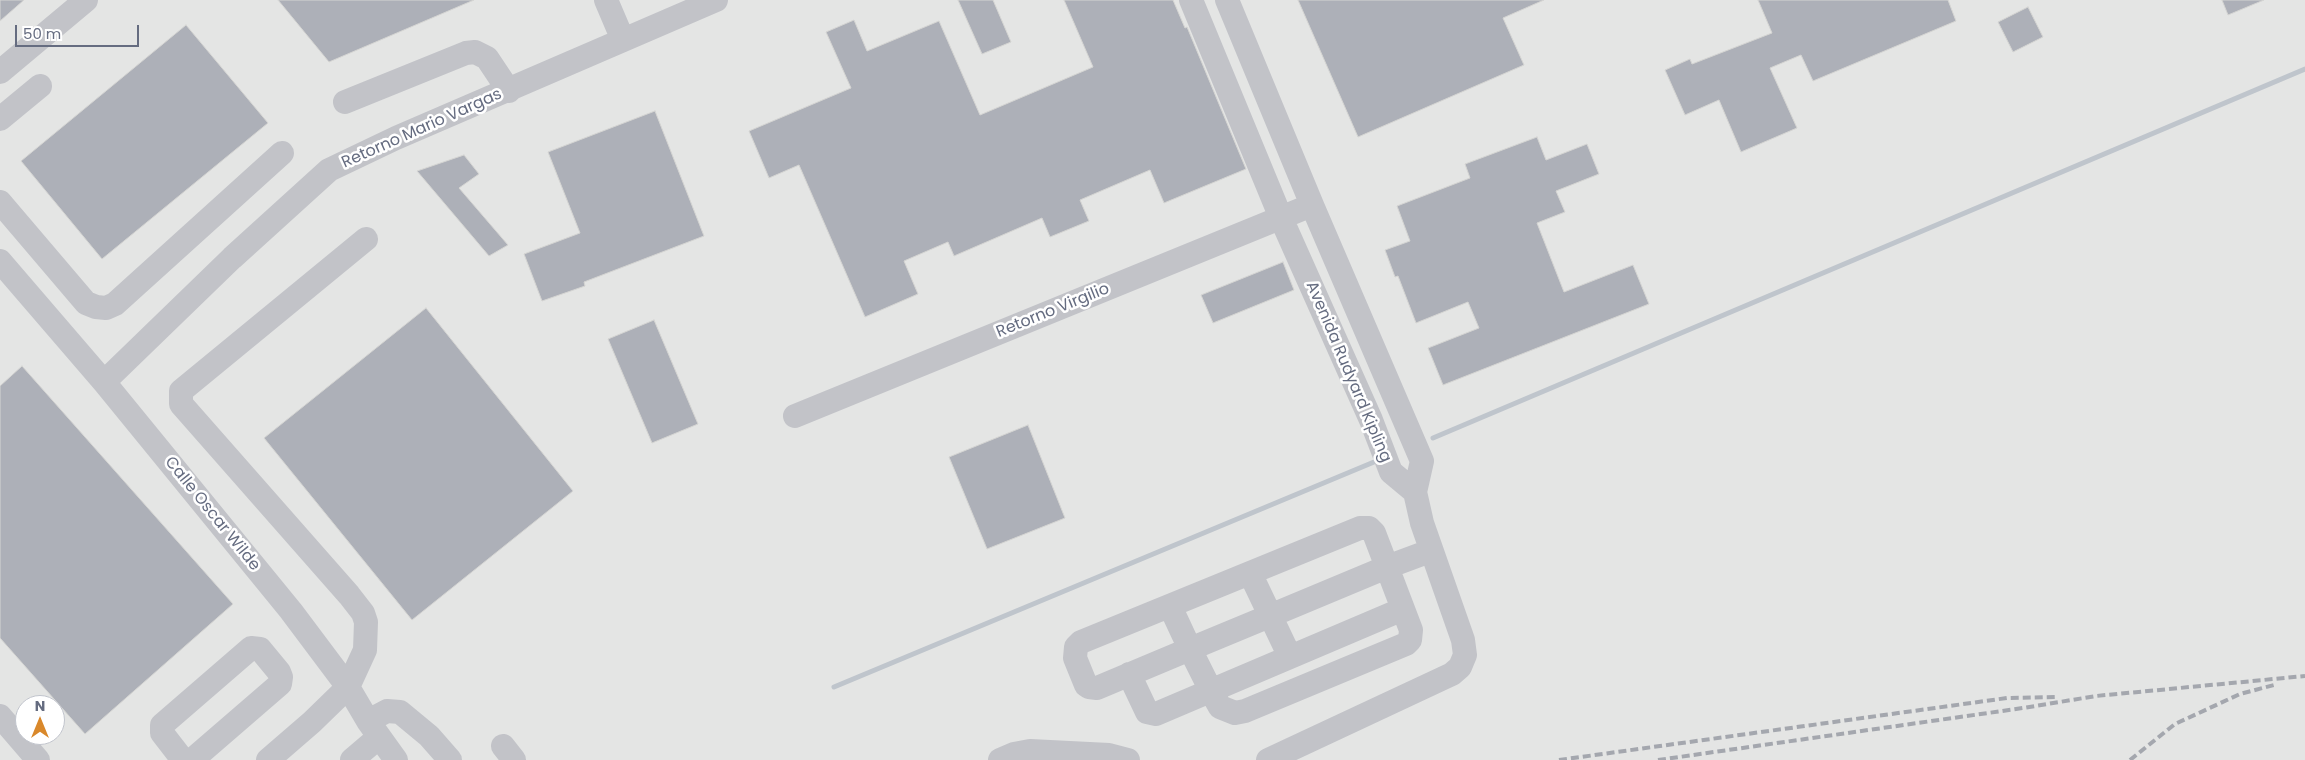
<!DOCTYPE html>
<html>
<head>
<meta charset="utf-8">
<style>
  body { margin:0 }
  #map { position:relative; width:2305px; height:760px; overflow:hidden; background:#f3f4f0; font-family:Poppins,sans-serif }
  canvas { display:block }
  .north { position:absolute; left:15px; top:695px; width:50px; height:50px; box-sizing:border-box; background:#fff; border:1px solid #c1c4cc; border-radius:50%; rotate:0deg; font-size:14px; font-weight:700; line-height:20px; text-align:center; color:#656c80 }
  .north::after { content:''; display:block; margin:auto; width:18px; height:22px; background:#d9882b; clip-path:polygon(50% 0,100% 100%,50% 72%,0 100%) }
  .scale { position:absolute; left:15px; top:25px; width:124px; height:22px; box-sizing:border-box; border:2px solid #656c80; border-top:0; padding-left:6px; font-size:15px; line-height:18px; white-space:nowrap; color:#656c80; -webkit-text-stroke:4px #fff; paint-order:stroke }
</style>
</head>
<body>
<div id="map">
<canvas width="2305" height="760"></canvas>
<div class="north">N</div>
<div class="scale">50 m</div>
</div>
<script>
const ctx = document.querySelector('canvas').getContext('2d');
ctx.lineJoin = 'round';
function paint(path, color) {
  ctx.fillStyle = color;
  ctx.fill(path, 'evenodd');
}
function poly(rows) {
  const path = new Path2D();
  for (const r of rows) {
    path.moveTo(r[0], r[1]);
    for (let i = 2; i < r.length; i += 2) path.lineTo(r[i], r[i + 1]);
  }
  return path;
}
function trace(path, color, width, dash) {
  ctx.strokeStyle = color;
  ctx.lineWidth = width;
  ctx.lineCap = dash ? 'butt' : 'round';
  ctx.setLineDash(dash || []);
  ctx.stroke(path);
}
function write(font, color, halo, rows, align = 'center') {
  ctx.font = font + ' Poppins,sans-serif';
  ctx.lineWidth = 5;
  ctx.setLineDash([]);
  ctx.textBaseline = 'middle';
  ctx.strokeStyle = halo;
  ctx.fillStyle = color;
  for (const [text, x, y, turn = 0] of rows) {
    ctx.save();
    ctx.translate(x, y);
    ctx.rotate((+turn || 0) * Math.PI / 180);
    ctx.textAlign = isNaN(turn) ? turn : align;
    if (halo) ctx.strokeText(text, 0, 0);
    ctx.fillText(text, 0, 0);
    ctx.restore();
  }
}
paint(poly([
  [0,0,2305,0,2305,760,0,760],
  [25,705,55,705,55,735,25,735]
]), '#e4e5e4');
trace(poly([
  [1433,438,2305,69],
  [834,687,1374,462]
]), '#bfc5cc', 5);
const building = poly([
  [0,0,24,0,0,21,0,0],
  [278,0,474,0,329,62,278,0],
  [958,0,993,0,1011,42,982,54,958,0],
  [1064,0,1173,0,1185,28,1187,27,1246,169,1164,203,1150,170,1080,200,1089,221,1050,237,1042,218,954,256,948,242,904,261,918,294,865,317,799,165,769,178,749,131,851,88,826,32,854,20,867,51,939,21,980,115,1093,67,1064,0],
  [1298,0,1544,0,1503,18,1524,65,1358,137,1298,0],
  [1758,0,1948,0,1956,21,1813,81,1801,55,1770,68,1797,128,1741,152,1719,100,1685,115,1665,70,1690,59,1692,64,1772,33,1758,0],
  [2222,0,2264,0,2228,15,2222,0],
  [2028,7,2043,37,2013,52,1998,22,2028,7],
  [186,25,268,123,102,259,21,161,186,25],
  [655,111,704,236,584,282,585,286,542,301,524,254,580,233,548,152,655,111],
  [1537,137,1546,160,1587,144,1599,174,1556,191,1565,212,1537,223,1564,292,1633,265,1649,304,1443,385,1428,348,1479,328,1468,302,1416,323,1398,276,1395,277,1385,250,1410,241,1397,206,1470,178,1465,164,1537,137],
  [464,155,479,174,459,188,508,245,489,256,417,171,464,155],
  [1283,262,1294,290,1213,323,1201,295,1283,262],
  [426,308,573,491,412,620,264,438,426,308],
  [654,320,698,424,652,443,608,339,654,320],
  [22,366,233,604,85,734,0,638,0,386,22,366],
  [1028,425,1065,518,987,549,949,457,1028,425]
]);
paint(building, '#adb0b8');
trace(building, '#d5d5d3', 1);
trace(poly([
  [606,0,623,40],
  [1191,0,1281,218,1371,420,1391,472,1415,492],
  [1227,0,1312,205,1422,461,1415,492,1422,523,1463,640,1465,655,1460,667,1452,674,1268,760],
  [0,72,86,0],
  [345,102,466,53,475,52,487,58,509,91],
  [0,119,40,86],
  [0,202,86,303,96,307,106,308,115,304,282,153],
  [0,261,104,382,291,611,348,687,368,721,396,760],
  [104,382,232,258,329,170,396,138,716,0],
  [795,416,1312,205],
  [1250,573,1290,657],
  [1170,606,1190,649,1211,691,1220,707,1235,713,1245,711,1406,644,1410,640,1411,630,1387,567,1374,533,1369,528,1360,528,1081,642,1076,647,1075,658,1086,685,1089,687,1097,688,1190,649,1272,615,1387,567,1430,551],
  [1129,674,1147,712,1156,714,1403,609],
  [0,716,38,760],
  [368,721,387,711,400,712,429,736,450,760],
  [503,746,514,760],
  [183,760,162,733,162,725,251,648,260,649,279,672,281,677,280,684,192,760],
  [268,760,312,722,348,687,365,650,366,622,363,613,349,595,181,404,181,391,366,239],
  [352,760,379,737],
  [1000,760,1014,754,1030,751,1109,755,1128,760]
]), '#c2c3c8', 24);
trace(poly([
  [1559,760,2007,698,2058,697],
  [1658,760,2023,708,2096,696,2305,676],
  [2130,760,2175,724,2240,694,2274,685]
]), '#a4a7ae', 4, [8, 4]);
write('16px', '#656c80', '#fff', [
  ["Retorno Mario Vargas",422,129,-24],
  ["Retorno Virgilio",1053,311,-22],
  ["Avenida Rudyard Kipling",1348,372,67],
  ["Calle Oscar Wilde",212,514,51]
]);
</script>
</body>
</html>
